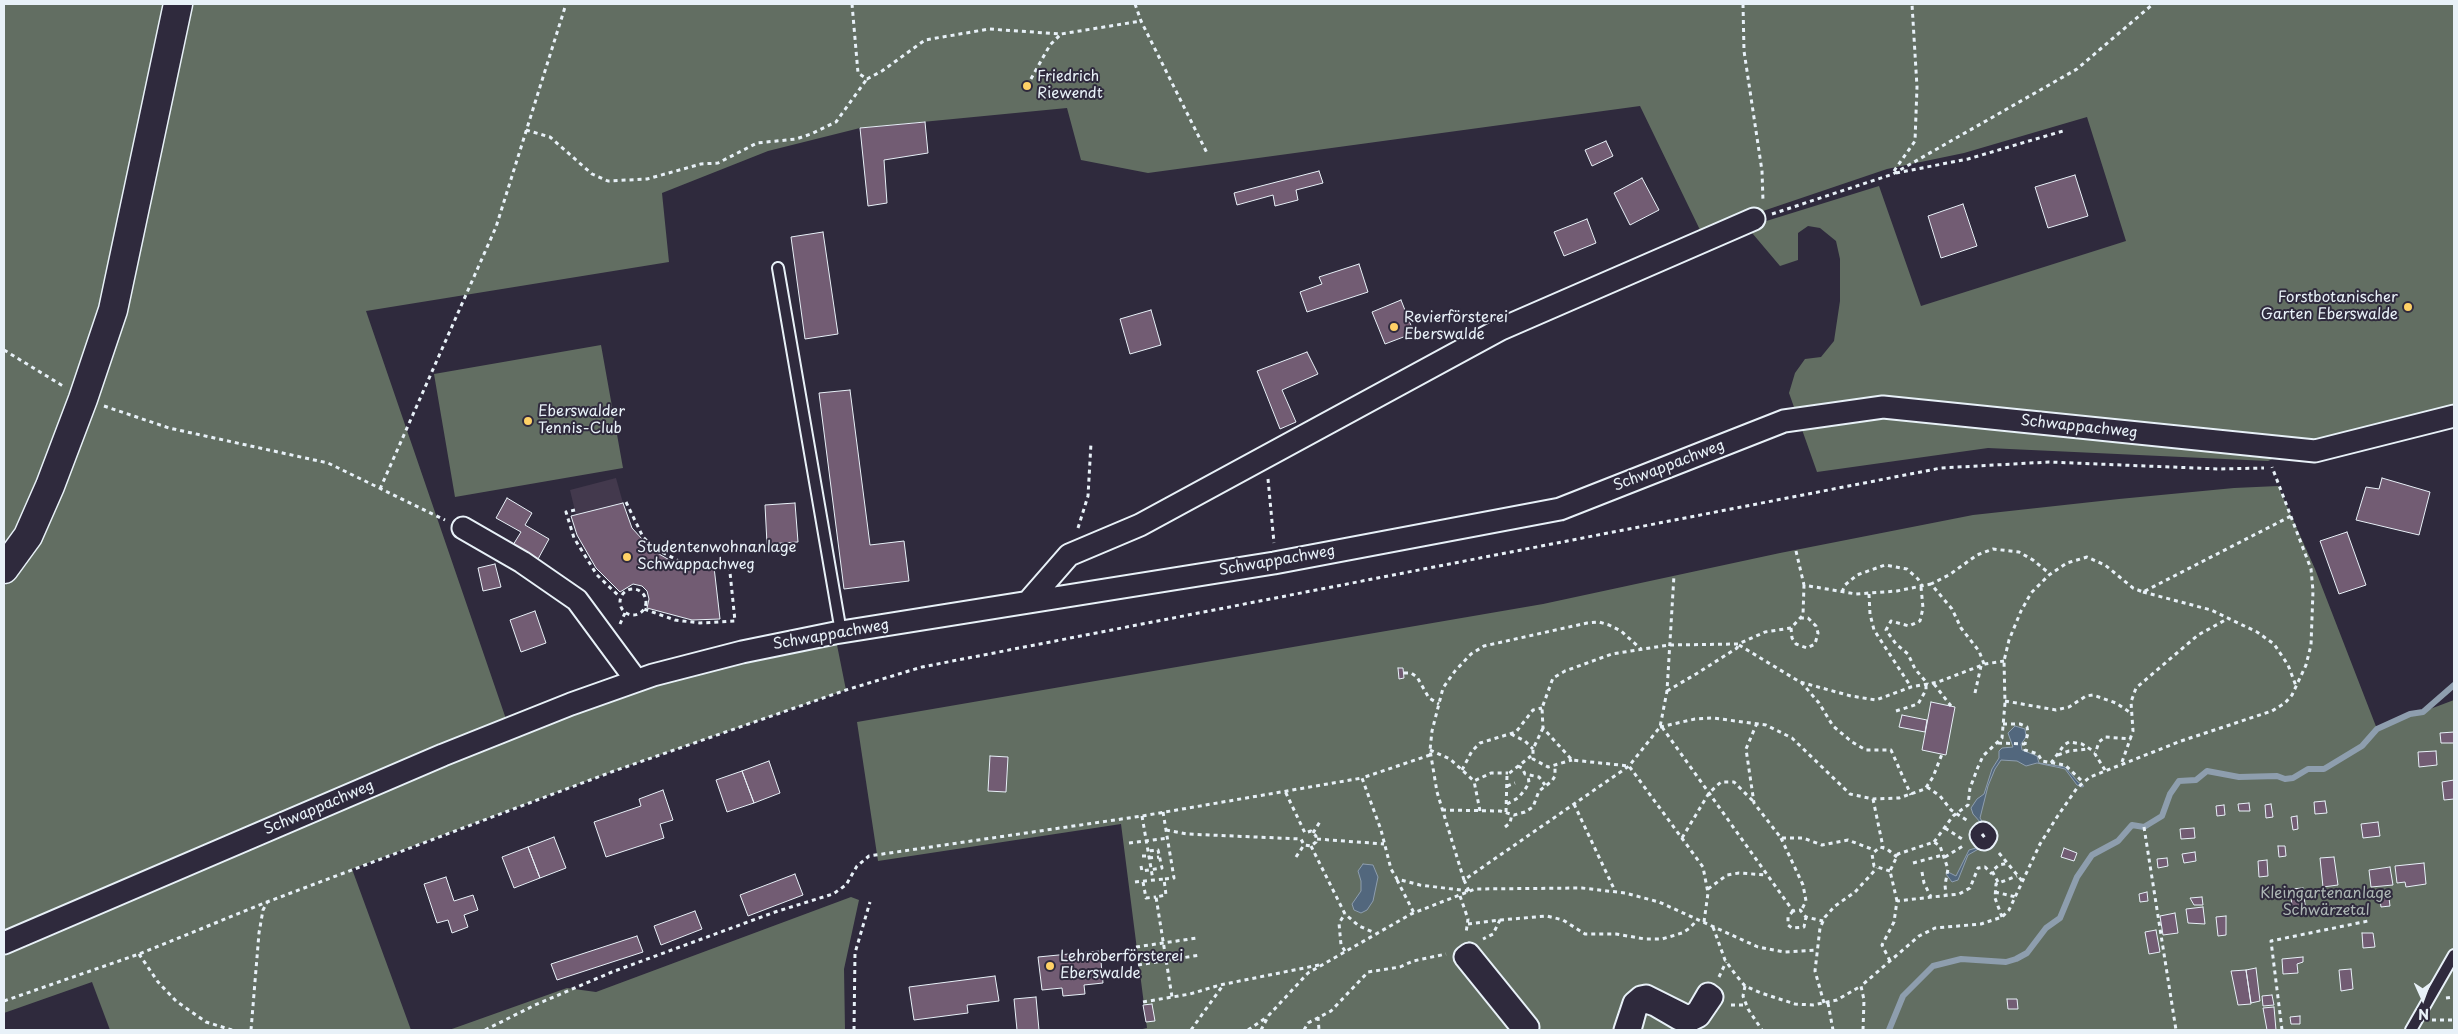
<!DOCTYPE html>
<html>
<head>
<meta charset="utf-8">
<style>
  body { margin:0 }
  #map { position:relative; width:2458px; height:1034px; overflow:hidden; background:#2f2a3d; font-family:"Playpen Sans",sans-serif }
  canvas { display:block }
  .frame { position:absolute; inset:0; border:5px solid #e8f1f8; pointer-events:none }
  .north { position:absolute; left:2398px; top:974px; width:50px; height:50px; -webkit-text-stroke:4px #2f2a3d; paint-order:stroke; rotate:178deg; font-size:14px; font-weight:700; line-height:20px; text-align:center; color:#e8f1f8 }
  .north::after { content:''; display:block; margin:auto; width:18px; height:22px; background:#e8f1f8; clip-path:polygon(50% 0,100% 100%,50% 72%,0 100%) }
</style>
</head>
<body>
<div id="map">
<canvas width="2458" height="1034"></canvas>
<div class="frame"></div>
<div class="north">N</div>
</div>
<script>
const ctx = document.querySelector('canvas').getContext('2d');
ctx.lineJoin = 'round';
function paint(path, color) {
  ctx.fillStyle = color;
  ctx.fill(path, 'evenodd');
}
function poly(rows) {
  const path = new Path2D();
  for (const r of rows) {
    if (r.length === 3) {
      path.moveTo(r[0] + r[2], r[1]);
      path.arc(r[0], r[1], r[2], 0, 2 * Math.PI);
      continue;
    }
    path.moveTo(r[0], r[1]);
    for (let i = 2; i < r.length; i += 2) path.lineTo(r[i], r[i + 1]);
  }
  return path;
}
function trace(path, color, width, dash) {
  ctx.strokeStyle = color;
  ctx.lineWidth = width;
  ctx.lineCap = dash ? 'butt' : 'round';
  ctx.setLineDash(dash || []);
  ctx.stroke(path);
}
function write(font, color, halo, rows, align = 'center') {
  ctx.font = font + ' "Playpen Sans",sans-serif';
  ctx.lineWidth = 4;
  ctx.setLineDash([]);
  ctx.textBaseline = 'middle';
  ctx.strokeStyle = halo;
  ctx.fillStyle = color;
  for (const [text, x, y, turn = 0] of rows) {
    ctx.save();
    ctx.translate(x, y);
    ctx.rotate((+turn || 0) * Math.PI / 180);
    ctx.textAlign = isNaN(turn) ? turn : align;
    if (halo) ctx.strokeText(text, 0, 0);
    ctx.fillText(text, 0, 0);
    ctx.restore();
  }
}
paint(poly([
  [616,478,623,503,576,515,570,490]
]), '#43394d');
paint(poly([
  [4,4,166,4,106,299,29,510,4,553],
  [189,4,2454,4,2454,409,2308,443,2268,461,1988,448,1817,472,1789,393,1795,373,1805,359,1821,357,1834,341,1840,301,1840,259,1836,241,1820,228,1808,226,1798,233,1798,260,1780,266,1747,227,1879,186,1921,306,2126,241,2087,117,1964,153,1887,169,1701,232,1640,106,1148,173,1081,160,1067,108,860,128,768,151,662,193,669,262,366,311,506,719,4,934,4,587,22,564,48,523],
  [601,345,623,468,455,497,434,374],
  [2278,486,2315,569,2377,729,2454,700,2454,1030,1138,1030,1147,1028,1121,824,878,861,857,722,1543,604,1780,553,1973,515,2119,499,2234,488],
  [836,640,846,690,614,771,352,869,411,1030,110,1030,92,982,4,1013,4,949,585,705,709,668],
  [851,897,859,900,844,969,845,1030,449,1030,567,988,596,992]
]), '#626e62');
const water = poly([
  [2015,726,2025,729,2026,737,2021,744,2022,750,2037,756,2039,763,2065,767,2078,782,2084,786,2082,787,2077,785,2065,769,2061,768,2037,763,2026,766,2017,761,2001,760,1995,769,1988,786,1980,818,1985,826,1982,847,1968,855,1958,880,1952,882,1946,874,1948,872,1956,876,1969,850,1976,848,1980,844,1981,823,1973,814,1971,808,1977,799,1984,794,1992,769,1999,758,1999,751,2002,748,2013,747,2008,733,2015,726],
  [1363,864,1373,865,1378,877,1373,901,1367,910,1361,913,1354,910,1352,904,1361,891,1361,881,1358,871,1363,864]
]);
paint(water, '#52677d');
trace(water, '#8e9eae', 1);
trace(poly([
  [1889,1030,1903,996,1933,966,1961,959,2006,962,2016,959,2027,953,2046,928,2060,918,2077,877,2092,855,2118,841,2132,825,2144,827,2162,816,2170,794,2179,781,2196,780,2207,771,2239,777,2277,776,2285,779,2293,778,2308,769,2324,769,2362,746,2377,729,2410,714,2423,712,2454,685]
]), '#8e9eae', 6);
const building = poly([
  [925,122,928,153,884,160,887,203,868,206,860,128,925,122],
  [1606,141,1613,156,1592,166,1585,150,1606,141],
  [1319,171,1323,183,1296,190,1298,200,1275,206,1273,195,1237,205,1234,193,1319,171],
  [2075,175,2088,216,2048,228,2035,187,2075,175],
  [1642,178,1659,210,1630,225,1614,193,1642,178],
  [1963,204,1977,246,1941,258,1928,216,1963,204],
  [1587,219,1596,243,1564,256,1554,232,1587,219],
  [823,232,838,334,805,339,791,237,823,232],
  [1359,264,1368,292,1307,312,1300,292,1322,284,1319,277,1359,264],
  [1401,300,1414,333,1385,344,1372,312,1401,300],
  [1151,310,1161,345,1130,354,1120,319,1151,310],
  [1307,352,1318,374,1282,390,1296,422,1280,429,1257,371,1307,352],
  [850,390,870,545,904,541,909,581,844,589,819,393,850,390],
  [2382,478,2430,492,2419,535,2356,520,2366,487,2379,489,2382,478],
  [507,498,532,513,525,525,549,539,538,559,513,545,521,532,496,518,507,498],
  [623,503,632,528,652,550,673,562,693,567,714,567,720,619,692,620,647,608,649,599,647,591,642,586,633,584,620,592,596,568,577,535,571,516,623,503],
  [795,503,798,542,767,544,765,505,795,503],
  [2347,532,2366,585,2339,594,2320,541,2347,532],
  [495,564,501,587,483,591,478,568,495,564],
  [535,611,546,643,521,652,510,620,535,611],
  [1398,668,1403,668,1404,678,1399,679,1398,668],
  [1931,702,1955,707,1946,755,1922,750,1931,702],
  [1902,715,1927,720,1925,732,1899,727,1902,715],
  [2454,732,2454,743,2441,743,2440,733,2454,732],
  [2436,751,2437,765,2419,767,2418,752,2436,751],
  [990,756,1008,757,1006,792,988,791,990,756],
  [769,761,780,793,754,803,742,771,769,761],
  [742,771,754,803,727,812,716,780,742,771],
  [2454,780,2454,799,2444,800,2442,782,2454,780],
  [663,790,673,820,660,824,664,838,606,857,594,822,641,806,639,799,663,790],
  [2325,801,2327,813,2315,814,2314,802,2325,801],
  [2249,803,2250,811,2239,811,2238,804,2249,803],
  [2271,804,2273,817,2266,818,2265,805,2271,804],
  [2224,805,2225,815,2217,816,2216,806,2224,805],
  [2297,816,2298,829,2293,830,2291,817,2297,816],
  [2378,822,2380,836,2363,838,2361,824,2378,822],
  [2194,828,2195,838,2181,839,2180,829,2194,828],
  [554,837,566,868,540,878,528,847,554,837],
  [2278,846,2285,846,2286,856,2279,857,2278,846],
  [528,847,540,878,514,888,502,857,528,847],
  [2064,848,2077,853,2074,861,2061,857,2064,848],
  [2195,852,2196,861,2184,863,2182,854,2195,852],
  [2334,857,2338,885,2323,887,2320,858,2334,857],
  [2167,858,2168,866,2158,868,2157,859,2167,858],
  [2267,860,2268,876,2259,877,2258,861,2267,860],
  [2424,863,2426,884,2406,887,2405,882,2397,883,2395,866,2424,863],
  [2390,867,2393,885,2371,887,2369,870,2390,867],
  [795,874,803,895,748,916,740,895,795,874],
  [446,877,454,901,473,895,478,910,464,915,468,927,452,933,448,920,437,923,424,884,446,877],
  [2303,888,2306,912,2293,914,2290,889,2303,888],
  [2147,892,2148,901,2140,902,2139,894,2147,892],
  [2202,897,2203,905,2194,905,2190,898,2202,897],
  [2389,898,2390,906,2381,907,2380,899,2389,898],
  [2203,907,2205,924,2188,923,2186,909,2203,907],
  [695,911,702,929,661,945,654,926,695,911],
  [2175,913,2178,933,2163,935,2160,916,2175,913],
  [2226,916,2226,935,2218,936,2216,917,2226,916],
  [2156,930,2160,952,2149,954,2145,932,2156,930],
  [2362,933,2373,933,2375,947,2363,948,2362,933],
  [637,936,643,952,557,980,551,964,637,936],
  [1100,951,1103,983,1084,985,1085,994,1063,996,1062,988,1042,990,1038,957,1100,951],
  [2303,957,2303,962,2297,964,2298,973,2283,974,2282,959,2303,957],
  [2256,968,2260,1001,2251,1003,2246,970,2256,968],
  [2351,969,2353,989,2341,991,2339,970,2351,969],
  [2246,970,2251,1004,2238,1005,2231,971,2246,970],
  [995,976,999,1001,967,1005,968,1013,914,1020,909,987,995,976],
  [2272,995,2274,1005,2263,1006,2262,996,2272,995],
  [1036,997,1039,1030,1017,1030,1014,999,1036,997],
  [2007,999,2017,999,2018,1009,2008,1009,2007,999],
  [1152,1004,1155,1021,1146,1022,1143,1005,1152,1004],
  [2274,1007,2276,1030,2267,1030,2263,1008,2274,1007],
  [2300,1016,2300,1024,2291,1024,2290,1017,2300,1016]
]);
paint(building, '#725c73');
trace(building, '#e8f1f8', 1);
const lane = poly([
  [778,268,841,632],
  [2411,1030,2454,955]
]);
const street = poly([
  [463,528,522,562,577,600,636,680],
  [1028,602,1069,555,1140,525,1501,329,1754,219],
  [1983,833,1986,836,1984,839,1981,835,1983,833],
  [4,943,443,755,571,704,653,675,742,652,835,633,1274,563,1560,509,1784,421,1883,407,2315,451,2454,416],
  [1469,954,1520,1017,1528,1027,1524,1030,1465,957,1469,954],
  [1625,1030,1634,1003,1641,997,1646,996,1686,1016,1693,1015,1698,1011,1708,994,1712,997,1699,1016,1689,1021,1679,1019,1655,1005,1643,1001,1636,1008,1630,1030]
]);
const secondary = poly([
  [4,569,28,536,50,486,83,399,113,310,178,4]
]);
trace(lane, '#e8f1f8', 14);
trace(street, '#e8f1f8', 25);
trace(secondary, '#e8f1f8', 31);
trace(poly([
  [852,4,858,73,867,79,882,71,925,40,989,29,1061,34,1141,21],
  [1135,4,1141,21,1207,153],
  [1743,4,1744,51,1762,171,1763,201],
  [1027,86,1050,45,1060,35],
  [526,130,550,137,592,174,608,181,647,179,701,164,718,163,757,143,796,139,811,134,836,122,867,79],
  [1894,171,1915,141,1917,87,1912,4],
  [1896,173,1968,159,2063,131],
  [1772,214,1893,174,2077,69,2153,4],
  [4,350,63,386],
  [104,406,169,428,328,463,445,520],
  [1268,479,1274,543],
  [380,489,496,227,566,4],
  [626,502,643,537,654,548,679,561,694,564,729,563,735,621,700,623,675,620,644,609],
  [575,510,566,512,574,538,597,575,620,597],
  [1078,528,1088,496,1091,443],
  [1796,551,1804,585,1809,586,1856,594,1897,591,1931,584],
  [1921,587,1923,608,1920,621,1909,626,1891,621,1886,630,1896,644,1908,654,1915,669,1928,684],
  [633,602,13],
  [1842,592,1845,585,1857,575,1885,565,1907,569,1918,579,1922,586],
  [2143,592,2211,610,2257,632,2274,644,2288,665,2296,686],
  [1869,594,1870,614,1874,630,1911,687],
  [620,624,625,613],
  [1791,628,1792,638,1796,644,1807,648,1815,644,1818,633,1816,626,1808,618,1801,618],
  [1739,645,1800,682,1851,696,1876,700,1911,687,1938,682,1985,664,2004,661],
  [1984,664,1979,651,1961,628,1952,609,1931,584,1949,575,1977,555,1993,549,2019,552,2033,560,2050,574],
  [1404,673,1411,673,1417,677,1429,698,1439,704],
  [1801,682,1819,703,1833,726,1852,742,1866,750,1891,750,1911,795],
  [1934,684,1951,706],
  [1667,691,1696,674,1737,648,1738,645],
  [1975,693,1981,666],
  [2005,701,2056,710,2069,707,2086,696,2093,695,2116,703,2131,713],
  [1896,711,1918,704,1926,690,1926,685],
  [1757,723,1746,749,1754,803,1781,838,1803,838,1822,845,1848,840,1874,850],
  [2003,724,2020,724,2027,727,2028,733,2025,744],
  [1660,727,1695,719,1713,718,1766,725,1792,738,1850,794,1873,799,1899,798,1925,789,1933,777,1942,754],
  [1662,727,1793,911,1800,910,1806,917,1823,921],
  [1543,728,1533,749,1533,759,1548,767,1572,760],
  [1511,734,1525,741,1533,749],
  [1998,743,2025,744,2025,750,2038,754,2042,761,2065,765,2083,782],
  [1430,750,1450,759,1474,781],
  [1430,755,1362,778,1381,830,1391,869,1397,879,1420,885,1468,891],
  [2058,755,2069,751,2088,749],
  [2122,762,2133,731,2131,702,2136,688,2198,635,2229,618],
  [2051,763,2064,745,2069,742,2082,744,2095,752],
  [1518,766,1522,768,1525,774,1539,777,1545,785],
  [1462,770,1472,751,1480,743,1516,732,1533,710,1542,708],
  [2105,770,2095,754,2099,742,2105,737,2131,739],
  [1507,786,1515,783],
  [1927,787,1940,796,1951,810,1968,821],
  [1873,799,1883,847],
  [1507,804,1518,798,1524,791,1529,783,1528,775],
  [1574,804,1615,891],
  [1442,810,1500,811,1514,815,1525,812,1533,807,1539,791,1552,781,1555,776,1555,766],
  [1480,811,1474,781,1491,773,1508,773],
  [1163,812,1174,878,1164,879,1166,895,1156,897,1172,997],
  [1506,812,1507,775,1531,756],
  [1142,816,1153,880],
  [1505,827,1510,823,1512,814],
  [2144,827,2176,1030],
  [1945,828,1962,839],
  [1166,830,1187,834,1301,839,1304,845,1311,846,1316,842,1316,836,1311,831,1305,833,1285,791],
  [1313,833,1321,820],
  [1682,838,1709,793,1721,782,1734,782,1753,801],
  [1781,838,1803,885,1806,901,1801,911],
  [1317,839,1384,844],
  [1934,842,1953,816,1968,805,1970,788,1978,767,1983,756,2002,738,2005,703,2004,661,2009,640,2021,611,2031,593,2049,575,2067,563,2087,557,2105,565,2133,588,2143,592,2291,516],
  [1129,843,1168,838],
  [1311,846,1345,914,1359,926,1375,933],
  [1999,853,2023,882],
  [1142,856,1149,856],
  [1296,857,1304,845],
  [1945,857,1963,846],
  [1149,858,1159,857],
  [1913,863,1943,855],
  [1141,866,1142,871,1162,868,1158,850,1148,851],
  [1890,871,1874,866,1872,854,1880,847,1887,849,1897,857],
  [1922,872,1924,883,1931,897],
  [1397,880,1414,913],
  [1464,880,1437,792,1430,750,1432,731,1443,688,1455,671,1471,654,1484,646,1587,623,1599,622,1609,625,1621,631,1641,649],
  [1135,882,1164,879],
  [1143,882,1146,898,1156,897],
  [1998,882,1992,871,1999,865,2009,863],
  [1708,889,1727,875,1739,873,1767,875],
  [1469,891,1464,880,1629,766,1660,727,1667,691,1674,575],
  [1995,892,2016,897],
  [1460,896,1468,919,1466,933],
  [1897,901,1890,871,1898,854,1934,842,1940,846,1948,869,1945,885,1946,895],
  [1793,911,1788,917,1788,925,1792,928,1804,927,1806,917],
  [2002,917,1995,898,1996,884,2017,876],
  [1500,920,1547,916,1563,920,1585,934,1616,934,1645,939,1662,939,1682,933,1690,928,1698,919],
  [1704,922,1708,893,1703,867,1629,766,1572,760,1543,728,1542,708,1553,678,1565,671,1612,654,1669,645,1738,644,1765,632,1791,628,1803,615,1804,585],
  [1468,924,1500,920,1493,934,1483,939],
  [1713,927,1725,960,1735,974,1745,986,1761,993,1795,1004,1813,1005,1837,1000,1861,986],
  [1136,947,1197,938],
  [1345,951,1341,945,1339,923,1345,914],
  [139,954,158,982,176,1001,206,1022,232,1030],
  [1890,961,1882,945,1894,922,1897,901,1959,894,1970,888,1978,868,1985,867,1992,874],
  [1138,965,1200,955],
  [1719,977,1726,962],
  [1745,986,1743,996,1748,1009,1762,1030],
  [2446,998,2454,997],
  [4,1001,139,954,267,902,614,771,846,690,922,667,1941,468,2049,462,2219,469,2264,468],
  [1143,1002,1190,994,1220,985,1319,965],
  [1824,1003,1815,971,1820,928,1825,917,1835,906,1855,892,1877,868],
  [1828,1003,1833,1030],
  [1731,1005,1747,1005],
  [1318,1017,1319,1030],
  [2432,1020,2454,1020],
  [251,1030,259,933,263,910,267,903],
  [485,1030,535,1005,612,972,775,912,833,894,846,885,857,866,869,856,1142,816,1362,778],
  [854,1030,855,953,870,902],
  [1191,1030,1224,984],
  [1248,1030,1267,1017],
  [1261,1030,1269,1015,1308,973,1411,914,1475,889,1582,888,1625,893,1659,902,1758,947,1784,952,1816,950],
  [1304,1030,1308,1023,1331,1011,1368,972,1400,967,1413,961,1446,954],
  [1863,1030,1864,1000,1861,986,1919,936,1935,928,1981,924,2002,917,2009,910,2040,844,2057,817,2077,788,2090,777,2181,741,2272,711,2285,703,2292,695,2306,665,2311,645,2313,591,2311,569,2272,467],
  [2282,1030,2271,941,2368,921]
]), '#e8f1f8', 3, [4, 4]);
trace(lane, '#2f2a3d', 10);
trace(street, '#2f2a3d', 21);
trace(secondary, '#2f2a3d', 28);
trace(poly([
  [1982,834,1985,838]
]), '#e8f1f8', 3, [4, 4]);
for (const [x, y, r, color] of [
  [1027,86,5,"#ffd166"],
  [2408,307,5,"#ffd166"],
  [1394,327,5,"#ffd166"],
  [528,421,5,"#ffd166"],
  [627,557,5,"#ffd166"],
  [1050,966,5,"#ffd166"]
]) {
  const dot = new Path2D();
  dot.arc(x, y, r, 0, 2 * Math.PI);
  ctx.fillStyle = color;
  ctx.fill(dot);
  trace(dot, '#2f2a3d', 2);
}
write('15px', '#e8f1f8', '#2f2a3d', [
  ["Friedrich",1037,77],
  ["Riewendt",1037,94],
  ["Forstbotanischer",2398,298,"right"],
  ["Garten Eberswalde",2398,315,"right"],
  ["Revierförsterei",1404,318],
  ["Eberswalde",1404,335],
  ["Eberswalder",538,412],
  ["Tennis-Club",538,429],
  ["Studentenwohnanlage",637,548],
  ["Schwappachweg",637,565],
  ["Lehroberförsterei",1060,957],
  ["Eberswalde",1060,974]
], 'left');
write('15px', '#e8f1f8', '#2f2a3d', [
  ["Schwappachweg",2079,427,6],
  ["Schwappachweg",1669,466,-21],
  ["Schwappachweg",1277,561,-10],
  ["Schwappachweg",831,635,-10],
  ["Schwappachweg",319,808,-23]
]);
write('15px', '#acb6b4', '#2f2a3d', [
  ["Kleingartenanlage",2326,894],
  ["Schwärzetal",2326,911]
]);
</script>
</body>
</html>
